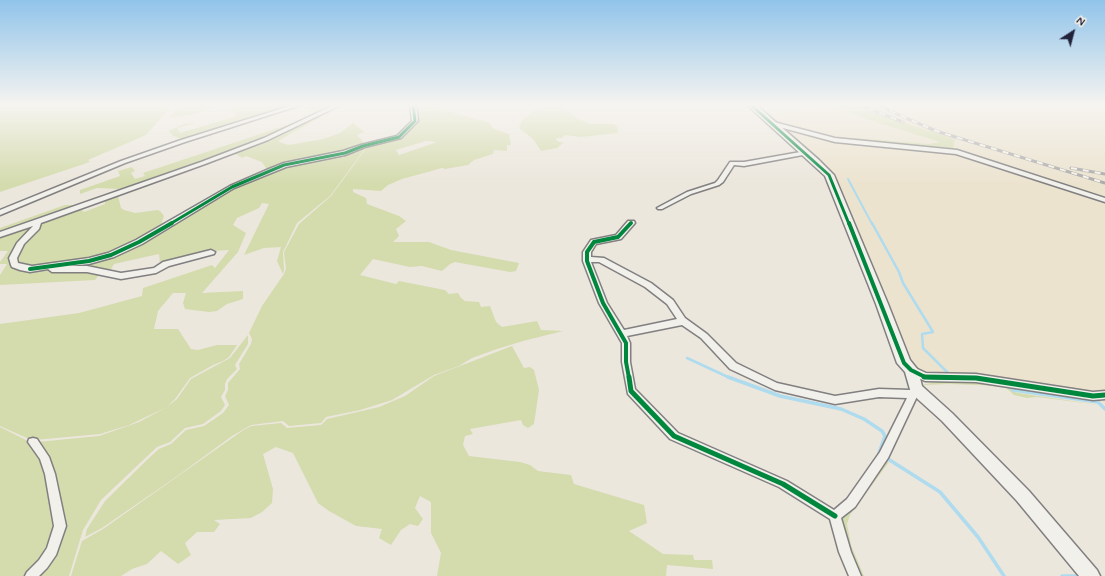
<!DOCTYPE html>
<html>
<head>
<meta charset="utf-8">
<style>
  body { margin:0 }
  #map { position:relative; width:1105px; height:576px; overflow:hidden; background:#ece7dd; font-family:Mynerve,sans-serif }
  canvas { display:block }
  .north { position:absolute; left:1053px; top:12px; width:40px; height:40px; -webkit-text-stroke:3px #f7f3e8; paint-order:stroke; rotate:36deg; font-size:11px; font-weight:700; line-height:16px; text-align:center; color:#22223b }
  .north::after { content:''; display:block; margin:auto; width:14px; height:18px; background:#22223b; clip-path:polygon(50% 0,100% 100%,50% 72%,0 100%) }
</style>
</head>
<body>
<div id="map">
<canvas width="1105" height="576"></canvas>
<div class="north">N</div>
</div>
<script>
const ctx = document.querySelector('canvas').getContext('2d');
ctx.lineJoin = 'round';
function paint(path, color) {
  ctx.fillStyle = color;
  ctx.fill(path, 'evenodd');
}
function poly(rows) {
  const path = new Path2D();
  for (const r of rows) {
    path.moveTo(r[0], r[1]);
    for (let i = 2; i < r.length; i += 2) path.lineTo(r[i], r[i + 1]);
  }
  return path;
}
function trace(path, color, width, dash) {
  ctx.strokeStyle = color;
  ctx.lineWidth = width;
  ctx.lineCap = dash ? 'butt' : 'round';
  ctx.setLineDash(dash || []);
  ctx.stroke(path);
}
paint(poly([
  [832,104,1105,104,1105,404,1098,400,1008,387,1007,384,942,381,923,383,908,359,853,223,816,159,768,114,833,105]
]), '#ece3cf');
paint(poly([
  [0,104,251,104,254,105,297,104,183,139,173,136,169,131,184,124,195,123,177,128,180,133,237,116,227,104,191,115,168,118,180,105,172,105,146,135,88,160,90,162,0,192],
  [306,104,322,104,326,107,318,109,320,112,280,131,139,185,118,189,97,188,80,194,80,190,120,176,118,171,132,167,135,171,131,173,135,179,145,176,143,173,290,124,314,113],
  [415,104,425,104,490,123,492,128,509,134,511,145,507,145,507,151,494,150,493,154,474,160,468,165,445,169,442,168,402,179,388,185,381,191,353,189,353,192,366,198,367,204,399,216,406,221,396,229,399,236,393,242,429,242,451,250,519,263,516,271,510,272,455,262,450,264,442,271,422,266,410,267,373,259,360,275,396,284,399,281,445,290,449,294,458,293,461,298,465,301,479,302,481,307,490,306,496,322,502,327,537,321,541,330,563,331,523,341,497,349,472,358,459,366,434,375,392,400,360,410,326,417,321,423,289,426,283,421,251,425,232,436,176,477,102,528,85,537,87,529,105,501,149,458,159,449,171,444,186,430,204,426,223,413,229,405,225,396,228,390,228,383,240,369,239,364,251,344,252,339,249,333,262,306,284,274,286,268,284,252,299,224,331,196,367,147,404,135,414,125,416,121],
  [426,141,437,142,399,155,396,150],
  [832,104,854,104,890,118,955,139,953,149,855,140,854,138,929,144,940,142,860,117],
  [552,105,565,108,577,118,590,124,614,124,617,127,618,133,581,137,564,135,562,138,556,138,557,141,563,143,557,148,541,151,533,139,519,128,523,119,538,108],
  [328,110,326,114,278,141,288,145,323,139,340,133,353,123,364,132,357,135,364,143,380,139,386,140,268,171,262,162,246,156,242,158,232,152],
  [367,146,330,196,297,223,283,252,284,269,283,274,277,261,281,247,264,248,244,255,269,204,262,203,259,208,237,218,233,225,246,233,238,252,202,293,243,291,243,299,227,304,217,311,209,312,185,309,183,303,186,293,173,293,158,311,154,329,178,329,191,349,198,350,217,345,237,345,229,357,223,361,213,365,190,378,175,399,167,407,129,425,100,434,34,440,27,438,0,426,0,324,79,313,142,296,143,288,212,265,215,268,229,250,212,251,160,264,159,254,114,264,111,269,100,272,50,269,103,258,222,192,271,171],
  [118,196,121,208,124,210,135,213,158,210,161,212,164,216,160,228,131,245,98,257,29,267,19,264,17,255,24,243,43,223,81,209,84,212,105,204,105,200],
  [65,205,82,205,0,233,0,228],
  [32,227,24,235,10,260,33,271,85,271,99,275,95,280,0,285,0,275,7,264,0,264,0,262,8,251,0,251,0,235],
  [248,335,248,344,235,365,237,369,227,379,225,384,225,390,221,397,225,405,221,411,203,424,185,428,170,442,157,447,101,500,83,530,69,576,33,576,53,554,58,489,52,464,37,442,99,436,139,422,167,407,177,399,191,379,230,358],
  [512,346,524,368,530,367,534,370,539,390,534,424,528,428,523,425,521,420,470,429,473,434,465,436,463,445,469,456,520,462,530,465,538,471,571,475,574,484,644,505,647,523,629,531,663,554,693,555,694,560,712,560,713,569,667,565,666,576,437,576,441,553,431,533,431,502,420,496,415,508,423,519,418,526,410,524,401,530,391,545,379,538,382,529,356,526,329,511,318,503,293,453,276,447,263,454,273,489,272,503,262,512,251,518,214,520,220,524,214,532,197,532,185,543,191,555,178,564,161,551,147,564,132,569,121,576,71,576,82,541,103,529,242,431,251,426,281,423,287,428,321,425,327,419,379,407,405,396,434,376],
  [962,380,1007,384,1012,391,1018,393,1100,405,1037,397,1027,398,1014,395,1004,386,948,384,925,385,922,388,921,385,942,381],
  [0,427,32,443,49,475,56,540,29,576,0,576],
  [886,460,889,462,850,515,847,524,851,545,864,576,857,576,839,517]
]), '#d4dbad');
trace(poly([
  [848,179,872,224]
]), '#aedbee', 2);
trace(poly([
  [872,223,899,272,903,283,933,332,922,334,923,348,950,375],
  [687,358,730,378]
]), '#aedbee', 2.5);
trace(poly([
  [728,377,780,396,841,409,864,419,882,431,885,436,879,453,881,454],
  [1009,385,1013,390,1098,402,1105,409],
  [888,459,940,492,978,537,1004,576],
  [1062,576,1075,576]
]), '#aedbee', 3.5);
const street = poly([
  [296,104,304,104,185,142,125,163,0,215,0,210,121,161,181,140,296,104],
  [336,104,343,104,268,140,205,164,41,223,39,229,24,244,17,258,18,263,32,266,89,258,108,253,136,240,230,186,269,169,284,163,343,151,361,145,397,136,412,121,410,104,416,104,418,121,401,138,365,147,345,155,286,167,234,188,142,244,114,257,89,264,68,266,87,266,121,273,154,268,163,262,211,250,215,252,214,254,169,266,156,273,121,279,87,272,52,272,48,269,30,272,20,270,12,267,11,265,9,258,17,243,33,226,0,237,0,232,201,162,264,138,336,104],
  [770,121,835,138,957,150,1105,198,1105,202,956,154,835,142,768,124,768,122,770,121],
  [806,151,809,153,808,154,744,166,734,165,723,182,719,185,691,194,662,209,658,209,657,208,687,192,715,183,718,180,730,162,744,162,806,151],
  [628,221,634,221,635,223,621,239,596,244,591,252,591,257,604,258,651,283,673,300,685,318,707,334,736,363,777,383,835,396,879,389,910,390,912,387,915,386,918,387,920,390,888,458,855,507,841,518,851,552,861,576,849,576,839,552,830,519,779,487,670,439,628,394,622,362,622,343,599,303,583,261,583,252,591,240,616,235,628,221],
  [591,262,599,262,645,287,667,304,677,319,624,330,607,303,591,262],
  [682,325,701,338,730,369,775,390,835,404,879,397,907,398,880,452,847,499,834,510,787,481,678,433,635,389,630,362,630,343,627,336,682,325],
  [911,366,926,373,976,374,1093,392,1105,391,1105,399,1093,400,976,382,925,381,908,373,906,370,908,367,911,366],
  [33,438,37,439,49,457,55,474,66,526,56,555,47,568,39,576,25,576,27,572,39,560,47,548,54,526,45,474,40,459,28,442,29,439,33,438]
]);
const secondary = poly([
  [746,104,755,104,819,160,834,175,888,304,910,360,918,370,922,386,952,413,1029,491,1097,570,1100,576,1079,576,1017,501,942,421,911,393,905,372,897,363,876,304,825,176,746,104]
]);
trace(street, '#817f80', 3);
trace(secondary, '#817f80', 3);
paint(street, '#f1f0eb');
paint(secondary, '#f1f0eb');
const rail = poly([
  [857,104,903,122],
  [880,104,890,111,936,131,1105,183],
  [1071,168,1105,174]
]);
trace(rail, '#acabab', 3);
trace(rail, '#f7f3e8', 2, [6]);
trace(poly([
  [750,104,829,175,849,224],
  [170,224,232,187,284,165,345,153,363,146,399,137,415,121,413,104]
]), '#00873e', 3);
trace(poly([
  [849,223,904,363,911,370,925,377,955,378],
  [30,269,89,261,111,255,139,242,172,223],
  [629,378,626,362,626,343,603,303,587,261,587,252,594,242,618,237,631,223]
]), '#00873e', 4);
trace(poly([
  [629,377,631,391,674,436,783,484,835,516],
  [924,377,976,378,1093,396,1105,395]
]), '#00873e', 5);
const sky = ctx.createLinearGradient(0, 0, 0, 184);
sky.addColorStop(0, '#91c4ea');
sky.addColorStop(0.57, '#f6f4f0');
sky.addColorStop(1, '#f6f4f000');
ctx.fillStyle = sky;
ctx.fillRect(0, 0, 1105, 184);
</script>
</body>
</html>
